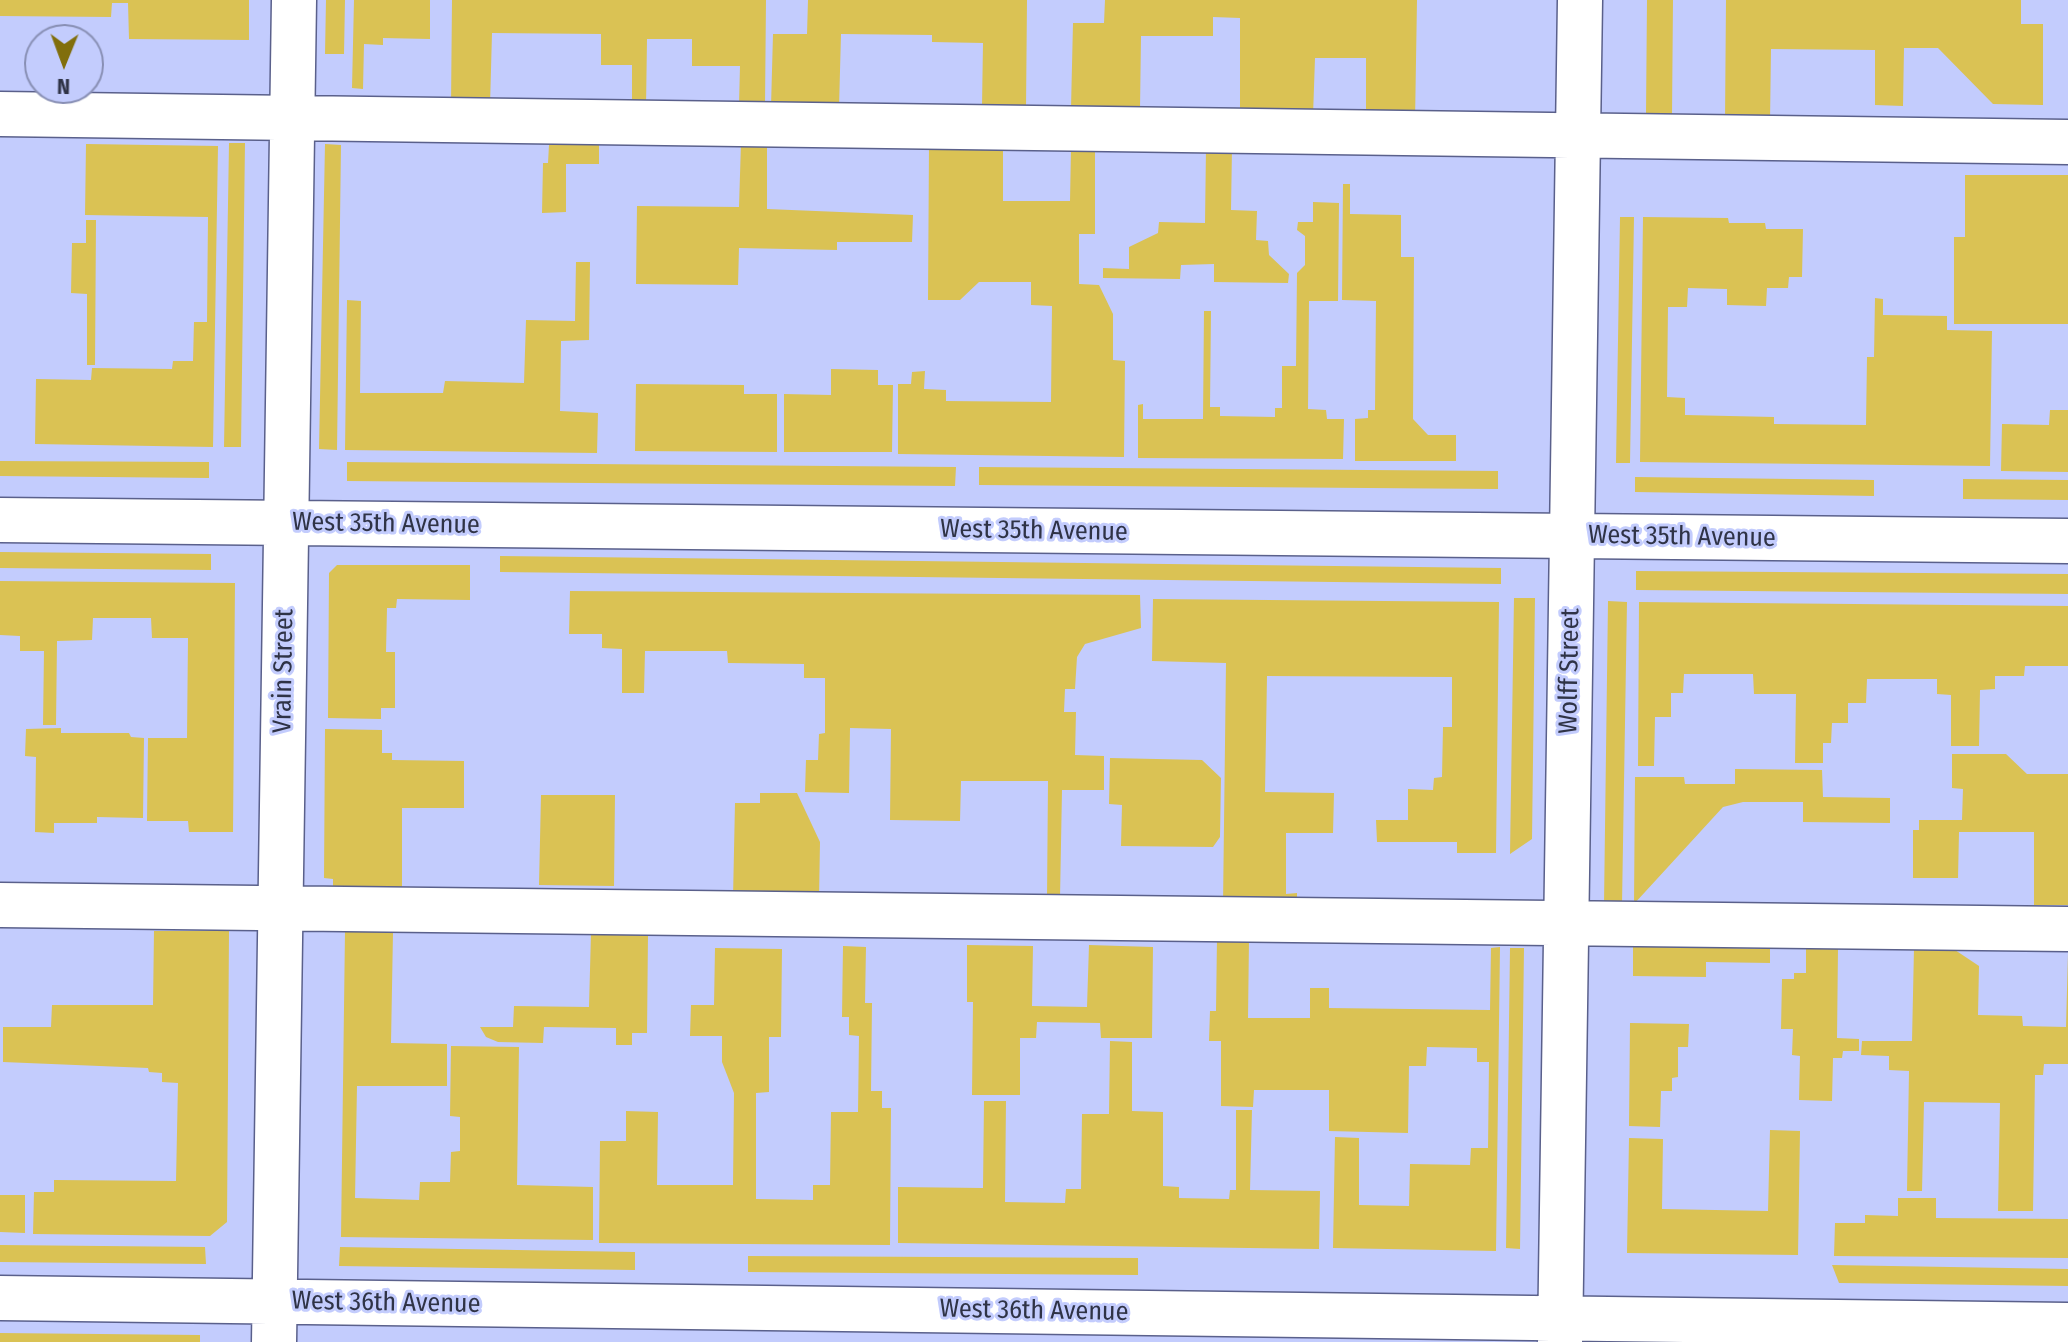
<!DOCTYPE html>
<html>
<head>
<meta charset="utf-8">
<style>
  body { margin:0 }
  #map { position:relative; width:2068px; height:1342px; overflow:hidden; background:#c3ccfd; font-family:"Fira Sans Condensed",sans-serif }
  canvas { display:block }
  .north { position:absolute; left:24px; top:24px; width:80px; height:80px; box-sizing:border-box; background:#c3ccfd; border:2px solid #888fb4; border-radius:50%; rotate:181deg; font-size:22px; font-weight:700; line-height:32px; text-align:center; color:#2f3346 }
  .north::after { content:''; display:block; margin:auto; width:28px; height:36px; background:#816e0c; clip-path:polygon(50% 0,100% 100%,50% 72%,0 100%) }
</style>
</head>
<body>
<div id="map">
<canvas width="2068" height="1342"></canvas>
<div class="north">N</div>
</div>
<script>
const ctx = document.querySelector('canvas').getContext('2d');
ctx.lineJoin = 'round';
function paint(path, color) {
  ctx.fillStyle = color;
  ctx.fill(path, 'evenodd');
}
function poly(rows) {
  const path = new Path2D();
  for (const r of rows) {
    path.moveTo(r[0], r[1]);
    for (let i = 2; i < r.length; i += 2) path.lineTo(r[i], r[i + 1]);
  }
  return path;
}
function trace(path, color, width, dash) {
  ctx.strokeStyle = color;
  ctx.lineWidth = width;
  ctx.lineCap = dash ? 'butt' : 'round';
  ctx.setLineDash(dash || []);
  ctx.stroke(path);
}
function write(font, color, halo, rows, align = 'center') {
  ctx.font = font + ' "Fira Sans Condensed",sans-serif';
  ctx.lineWidth = 6;
  ctx.setLineDash([]);
  ctx.textBaseline = 'middle';
  ctx.strokeStyle = halo;
  ctx.fillStyle = color;
  for (const [text, x, y, turn = 0] of rows) {
    ctx.save();
    ctx.translate(x, y);
    ctx.rotate((+turn || 0) * Math.PI / 180);
    ctx.textAlign = isNaN(turn) ? turn : align;
    if (halo) ctx.strokeText(text, 0, 0);
    ctx.fillText(text, 0, 0);
    ctx.restore();
  }
}
paint(poly([
  [0,0,249,0,249,40,129,39,128,3,112,3,111,17,0,16],
  [326,0,345,0,344,54,325,54],
  [354,0,430,0,430,39,383,38,383,45,364,44,363,89,352,88],
  [452,0,766,0,765,104,739,105,740,66,692,66,692,39,647,39,646,107,632,106,632,65,601,65,601,34,492,33,490,106,451,106],
  [808,0,1027,0,1026,108,982,107,983,43,932,42,932,35,841,34,839,108,771,107,773,34,807,34],
  [1105,0,1417,0,1415,122,1366,121,1366,58,1315,58,1313,116,1240,115,1240,18,1213,17,1213,36,1141,36,1140,109,1071,108,1073,23,1104,23],
  [1647,0,1673,0,1672,115,1646,114],
  [1726,0,2021,0,2021,24,2043,24,2043,105,1993,104,1938,48,1904,48,1903,106,1875,105,1875,50,1771,49,1770,122,1725,121],
  [229,143,245,143,241,447,224,447],
  [741,143,767,143,767,209,913,215,912,242,837,242,837,250,739,248,738,285,636,284,637,206,739,207],
  [86,144,218,146,213,447,35,444,36,379,91,380,92,368,172,369,173,361,193,361,194,322,207,322,208,217,85,215],
  [325,144,341,145,337,450,319,449],
  [929,144,1003,145,1003,201,1070,201,1071,149,1095,149,1095,234,1079,234,1079,284,1099,285,1113,314,1113,360,1125,361,1124,457,898,454,898,384,911,384,912,372,925,371,924,389,946,390,946,401,1051,402,1052,306,1031,305,1031,282,979,282,960,300,928,300],
  [549,145,599,145,599,164,566,164,566,212,542,213,543,163,548,163],
  [1206,148,1232,148,1231,210,1257,211,1256,240,1268,241,1269,255,1289,274,1288,283,1214,282,1214,264,1181,265,1180,279,1103,278,1103,268,1129,269,1129,247,1158,233,1159,222,1205,223],
  [1965,175,2068,175,2068,324,1954,324,1954,237,1965,237],
  [1343,184,1350,184,1350,214,1401,215,1401,257,1414,257,1413,419,1428,435,1456,435,1456,461,1355,461,1355,419,1368,418,1368,410,1375,410,1376,301,1342,300],
  [1313,202,1339,203,1338,301,1309,301,1308,409,1326,410,1327,419,1344,419,1343,459,1138,458,1138,405,1143,404,1143,419,1203,419,1204,311,1211,311,1210,407,1220,407,1220,416,1275,417,1275,408,1282,408,1282,366,1296,366,1297,273,1305,265,1305,236,1297,230,1298,222,1313,222],
  [1620,217,1634,217,1630,463,1616,463],
  [1643,217,1728,218,1729,223,1765,223,1766,229,1803,229,1802,277,1789,277,1788,288,1767,288,1766,306,1727,305,1727,289,1688,288,1687,307,1668,307,1667,397,1685,398,1685,415,1774,417,1774,424,1866,425,1867,357,1874,357,1875,298,1883,299,1883,315,1947,316,1947,330,1992,331,1990,466,1640,462],
  [86,220,96,220,95,365,87,365,87,294,71,293,72,243,86,243],
  [576,262,590,262,589,340,561,341,560,411,598,413,597,453,345,450,347,300,361,301,360,393,443,393,445,381,524,383,526,320,575,321],
  [831,369,878,370,878,385,893,385,892,452,784,452,784,394,831,395],
  [636,384,744,385,744,394,777,394,777,452,635,451],
  [2050,410,2068,410,2068,472,2001,471,2002,424,2049,425],
  [0,461,209,462,209,478,0,476],
  [347,462,956,467,955,486,347,481],
  [979,467,1498,471,1498,489,979,485],
  [1635,477,1874,480,1874,496,1635,492],
  [1963,479,2068,480,2068,500,1963,499],
  [0,552,211,554,211,570,0,568],
  [500,556,1501,568,1501,584,500,572],
  [337,565,470,565,470,600,397,599,396,608,387,608,386,652,395,652,395,708,381,708,381,719,328,718,329,573],
  [1636,571,2068,574,2068,594,1636,590],
  [0,581,235,583,233,832,189,832,188,821,147,821,148,738,187,738,188,638,152,638,151,618,93,618,92,640,57,641,56,725,43,725,44,651,20,651,20,636,0,635],
  [570,591,1140,595,1141,628,1085,644,1077,657,1075,689,1065,689,1064,712,1076,712,1075,755,1104,756,1104,790,1062,790,1060,898,1047,899,1048,781,961,781,960,821,890,820,891,729,850,728,849,793,805,792,806,760,818,760,819,734,825,733,825,678,804,678,804,664,728,663,727,651,645,651,644,693,622,693,622,649,602,648,602,634,569,634],
  [1514,598,1535,598,1532,839,1510,854],
  [1153,599,1499,602,1496,853,1457,853,1457,842,1377,842,1376,820,1408,820,1408,789,1433,790,1434,778,1442,777,1443,727,1452,727,1452,677,1267,676,1265,792,1334,793,1333,833,1286,833,1286,894,1297,893,1297,906,1223,905,1226,663,1152,661],
  [1608,601,1627,602,1622,904,1604,904],
  [1639,602,2068,606,2068,666,2025,666,2024,676,1995,676,1995,689,1980,690,1979,746,1951,746,1951,695,1937,694,1937,679,1867,679,1866,703,1848,703,1848,723,1832,723,1831,743,1823,743,1823,763,1795,763,1796,694,1754,694,1753,674,1684,674,1683,693,1671,693,1671,717,1655,717,1654,766,1638,766],
  [61,728,61,733,129,733,131,737,144,738,143,818,97,817,97,823,54,823,54,833,35,832,36,757,25,756,26,729],
  [325,729,382,730,382,753,392,753,392,760,464,761,464,808,402,808,402,893,333,892,333,879,324,878],
  [1952,754,2006,754,2027,774,2068,774,2068,905,2034,905,2034,832,1959,832,1958,878,1913,878,1913,830,1919,830,1919,820,1962,820,1963,789,1952,788],
  [1110,758,1202,760,1221,778,1220,837,1213,847,1121,846,1122,805,1109,804],
  [1735,769,1822,770,1823,797,1890,798,1890,823,1803,822,1803,802,1743,802,1723,807,1634,904,1635,777,1684,777,1685,784,1735,784],
  [760,793,797,793,820,842,819,899,733,898,735,803,760,803],
  [541,795,615,795,614,886,539,885],
  [154,931,229,931,227,1222,210,1236,33,1234,34,1192,54,1192,54,1180,176,1181,178,1083,162,1082,162,1073,149,1072,148,1068,3,1062,3,1027,51,1027,52,1005,153,1005],
  [345,931,393,932,391,1043,447,1044,447,1086,357,1086,355,1198,419,1200,420,1182,450,1182,451,1152,460,1151,460,1117,450,1116,451,1046,519,1047,517,1185,593,1187,593,1240,341,1237],
  [591,933,648,934,647,1033,632,1033,632,1045,616,1045,616,1028,544,1027,543,1043,498,1042,486,1037,480,1027,513,1027,514,1006,589,1007],
  [1217,938,1249,939,1248,1018,1310,1018,1310,988,1329,988,1329,1008,1490,1010,1491,948,1500,947,1496,1251,1333,1248,1335,1137,1359,1138,1359,1205,1409,1206,1410,1164,1470,1165,1471,1148,1488,1148,1489,1062,1477,1062,1477,1048,1427,1047,1426,1066,1409,1066,1408,1133,1329,1131,1329,1090,1254,1090,1253,1107,1221,1106,1221,1041,1209,1041,1210,1011,1216,1011],
  [967,945,1033,946,1032,1006,1087,1007,1089,945,1153,947,1152,1038,1101,1038,1100,1023,1037,1022,1036,1038,1020,1038,1020,1095,972,1095,973,1002,967,1002],
  [843,946,866,947,865,1003,872,1003,871,1091,882,1091,882,1108,891,1108,890,1245,599,1243,600,1141,626,1141,626,1111,658,1112,657,1185,733,1185,734,1093,722,1062,722,1036,690,1036,691,1005,714,1005,715,948,782,949,781,1037,769,1037,769,1092,756,1093,756,1199,813,1200,813,1185,830,1185,831,1112,858,1112,859,1036,849,1035,849,1017,842,1017],
  [1633,946,1770,949,1770,963,1706,962,1706,977,1633,976],
  [1510,948,1524,948,1520,1249,1506,1248],
  [1806,948,1838,949,1837,1038,1859,1039,1859,1051,1843,1051,1842,1058,1833,1058,1832,1101,1799,1100,1800,1056,1792,1055,1793,1029,1781,1029,1782,979,1794,979,1794,973,1806,973],
  [1914,948,1952,948,1979,966,1978,1015,2022,1016,2023,1026,2066,1027,2068,953,2068,1064,2044,1064,2043,1075,2035,1075,2033,1211,1998,1211,2000,1103,1924,1102,1922,1191,1907,1191,1909,1071,1889,1070,1889,1056,1861,1055,1862,1041,1912,1041],
  [1630,1023,1689,1024,1688,1047,1678,1047,1678,1077,1672,1078,1672,1091,1661,1091,1660,1127,1629,1126],
  [1110,1041,1132,1042,1132,1111,1163,1112,1163,1186,1179,1187,1179,1198,1229,1199,1230,1190,1236,1190,1236,1110,1252,1110,1250,1190,1320,1191,1319,1249,898,1243,898,1187,983,1188,984,1101,1006,1101,1005,1202,1065,1203,1066,1189,1081,1189,1082,1114,1109,1114],
  [1770,1130,1800,1131,1798,1255,1627,1253,1629,1138,1663,1139,1662,1209,1768,1211],
  [0,1195,25,1195,25,1233,0,1232],
  [1898,1198,1936,1198,1936,1218,2068,1219,2068,1258,1834,1256,1835,1223,1865,1223,1865,1215,1898,1216],
  [0,1245,205,1247,206,1264,0,1262],
  [340,1247,635,1252,635,1270,339,1266],
  [748,1256,1138,1258,1138,1275,748,1272],
  [1832,1265,2068,1269,2068,1286,1839,1283],
  [0,1333,200,1335,200,1342,0,1342]
]), '#dac254');
const minor = poly([
  [0,114,2068,142],
  [0,520,2068,541],
  [0,905,2068,929],
  [0,1298,2068,1325],
  [274,1342,294,0],
  [1560,1342,1580,0]
]);
trace(minor, '#5a608b', 47);
trace(minor, '#fff', 44);
write('26px', '#2f3346', '#c3ccfd', [
  ["West 35th Avenue",386,524,1],
  ["West 35th Avenue",1034,531,1],
  ["West 35th Avenue",1682,537,1],
  ["Vrain Street",284,671,-89],
  ["Wolff Street",1570,671,-89],
  ["West 36th Avenue",386,1303,1],
  ["West 36th Avenue",1034,1311,1]
]);
</script>
</body>
</html>
